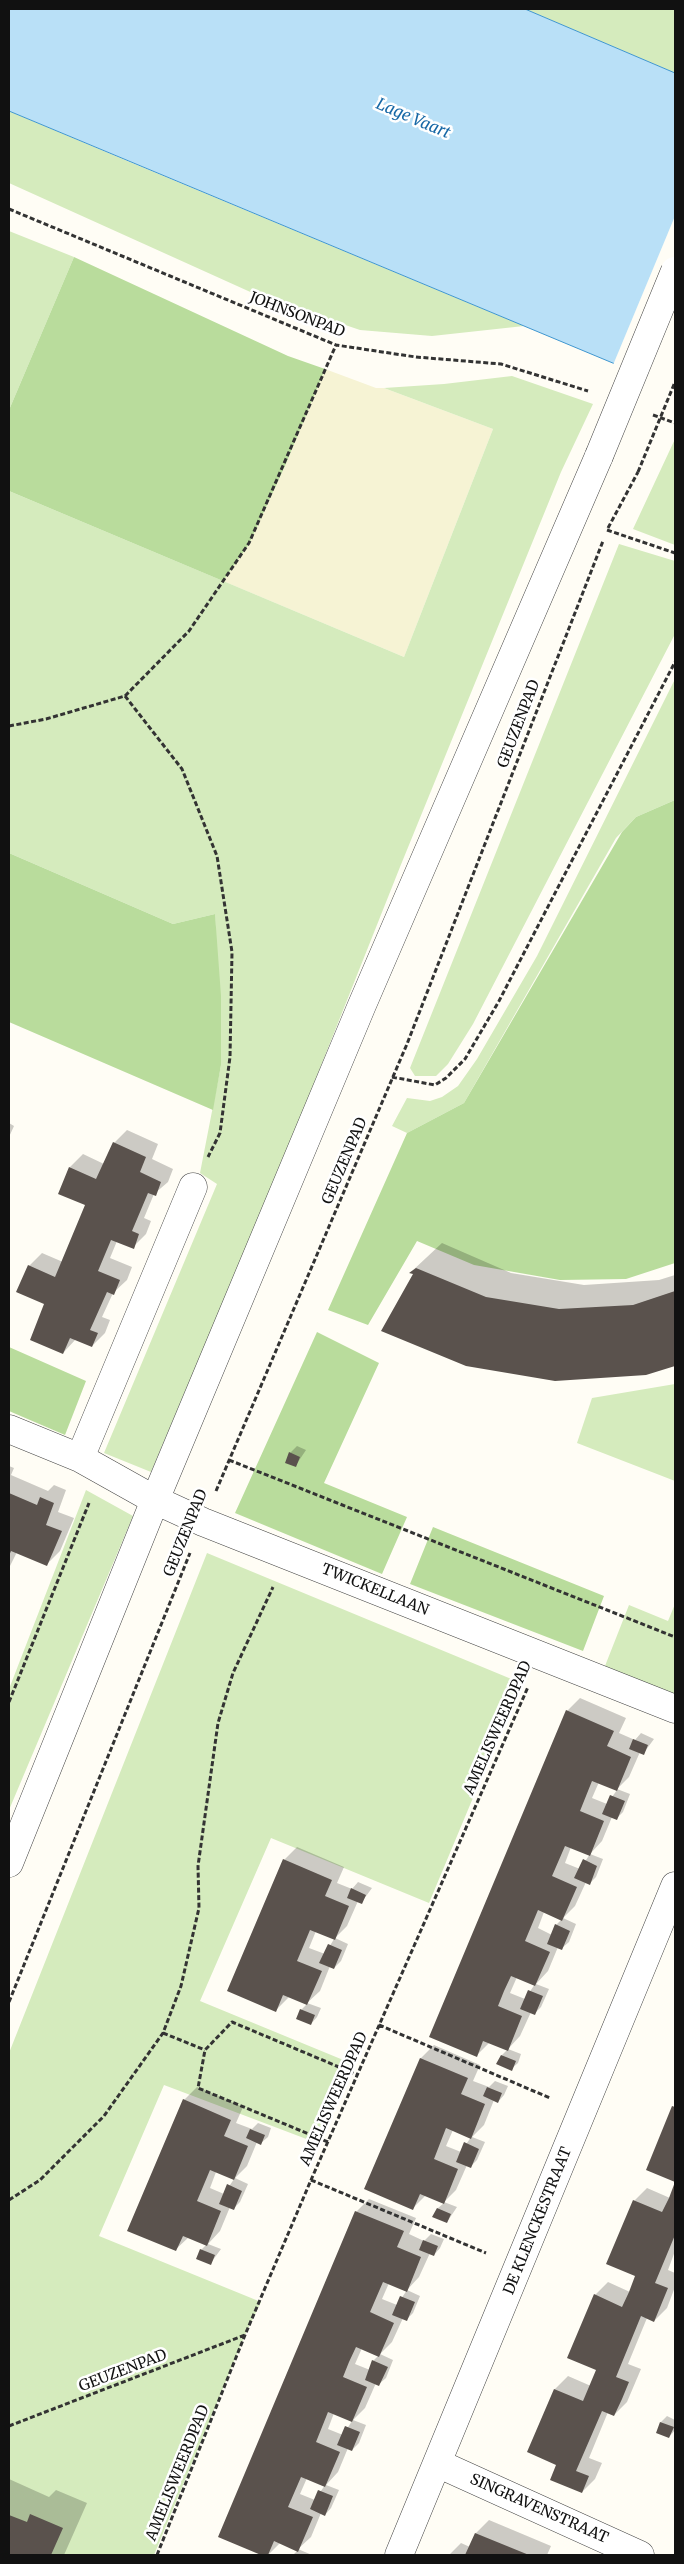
<!DOCTYPE html>
<html>
<head>
<meta charset="utf-8">
<style>
  body { margin:0 }
  #map { position:relative; width:684px; height:2564px; overflow:hidden; background:#fffdf5; font-family:Merriweather,serif }
  canvas { display:block }
  .frame { position:absolute; inset:0; border:10px solid #111; pointer-events:none }
</style>
</head>
<body>
<div id="map">
<canvas width="684" height="2564"></canvas>
<div class="frame"></div>
</div>
<script>
const ctx = document.querySelector('canvas').getContext('2d');
ctx.lineJoin = 'round';
function paint(path, color) {
  ctx.fillStyle = color;
  ctx.fill(path, 'evenodd');
}
function poly(rows) {
  const path = new Path2D();
  for (const r of rows) {
    path.moveTo(r[0], r[1]);
    for (let i = 2; i < r.length; i += 2) path.lineTo(r[i], r[i + 1]);
  }
  return path;
}
function trace(path, color, width, dash) {
  ctx.strokeStyle = color;
  ctx.lineWidth = width;
  ctx.lineCap = dash ? 'butt' : 'round';
  ctx.setLineDash(dash || []);
  ctx.stroke(path);
}
function write(font, color, halo, rows, align = 'center') {
  ctx.font = font + ' Merriweather,serif';
  ctx.lineWidth = 5;
  ctx.setLineDash([]);
  ctx.textBaseline = 'middle';
  ctx.strokeStyle = halo;
  ctx.fillStyle = color;
  for (const [text, x, y, turn = 0] of rows) {
    ctx.save();
    ctx.translate(x, y);
    ctx.rotate((+turn || 0) * Math.PI / 180);
    ctx.textAlign = isNaN(turn) ? turn : align;
    if (halo) ctx.strokeText(text, 0, 0);
    ctx.fillText(text, 0, 0);
    ctx.restore();
  }
}
paint(poly([
  [325,369,376,388,384,388,493,429,404,657,223,581,249,544,285,466]
]), '#f6f3d4');
paint(poly([
  [525,9,675,9,675,73],
  [9,111,125,160,524,326,432,336,360,330,257,295,9,183],
  [9,231,74,257,9,410],
  [512,376,593,404,561,472,400,867,293,1136,151,1472,104,1453,217,1184,200,1173,221,1065,215,914,173,924,9,853,9,491,404,657,493,429,384,388,444,384],
  [675,439,675,545,633,529],
  [619,544,675,561,675,634,473,1024,448,1064,436,1076,415,1076,410,1068],
  [675,679,675,800,636,817,616,838,464,1103,407,1133,392,1126,407,1098,430,1101,442,1097,458,1086,477,1059,537,956],
  [675,1384,675,1481,577,1443,592,1398],
  [86,1490,133,1516,9,1810,9,1689],
  [207,1553,521,1683,429,1903,271,1838,200,2001,353,2064,317,2143,164,2085,99,2236,261,2302,245,2335,154,2555,9,2555,9,2053],
  [675,1604,675,1696,605,1666,629,1605,668,1621]
]), '#d5ebbd');
paint(poly([
  [74,257,288,356,325,369,285,466,249,544,223,581,9,491,9,410],
  [675,800,675,1263,626,1279,560,1280,474,1265,417,1241,368,1325,328,1310,407,1133,464,1103,622,832,636,817],
  [9,853,173,924,215,914,221,996,221,1065,213,1110,9,1022],
  [317,1332,379,1363,324,1483,407,1517,382,1574,235,1513],
  [9,1347,86,1381,65,1435,9,1411],
  [433,1527,604,1596,583,1651,410,1584]
]), '#b9dc9c');
const water = poly([
  [9,9,525,9,675,73,675,389,9,111,9,9]
]);
paint(water, '#b9e0f7');
trace(water, '#3f96cf', 1);
paint(poly([
  [675,216,675,391,613,365]
]), '#fffdf5');
paint(poly([
  [9,1123,14,1126,9,1137],
  [127,1130,158,1144,152,1159,173,1169,168,1182,154,1194,144,1218,151,1221,146,1234,133,1247,117,1241,110,1258,132,1267,127,1280,113,1293,102,1317,110,1320,105,1333,92,1346,76,1339,63,1353,46,1303,29,1266,42,1253,63,1262,87,1204,70,1167,83,1154,104,1164,114,1143],
  [442,1243,511,1273,584,1285,659,1280,675,1275,675,1365,646,1374,411,1272],
  [297,1446,306,1450,296,1465,290,1453],
  [9,1466,14,1468,11,1475,48,1491,54,1485,66,1490,58,1512,74,1518,60,1551,47,1564,17,1552,9,1568],
  [580,1698,626,1718,619,1733,635,1740,641,1733,654,1739,643,1754,640,1752,629,1777,617,1789,630,1794,623,1812,616,1819,612,1817,602,1841,590,1854,603,1859,596,1877,589,1884,586,1882,575,1906,563,1918,576,1924,569,1942,562,1948,558,1947,548,1971,536,1984,549,1989,541,2007,535,2013,531,2012,520,2036,508,2049,521,2054,518,2063,511,2069,502,2055,508,2049,490,2042,477,2055,567,1711],
  [599,1782,617,1790,607,1804,592,1798],
  [571,1847,590,1854,580,1869,565,1863],
  [544,1912,562,1919,556,1925,552,1935,538,1928],
  [517,1977,535,1984,525,1999,510,1993],
  [297,1847,344,1867,337,1883,352,1889,358,1882,372,1888,361,1903,358,1901,347,1926,335,1938,348,1944,341,1961,334,1968,330,1966,320,1991,307,2003,321,2008,317,2017,311,2024,301,2010,307,2004,289,1997,276,2010,284,1860],
  [316,1931,334,1939,325,1954,309,1948],
  [434,2045,480,2065,473,2081,489,2087,495,2081,508,2086,504,2095,498,2102,494,2100,484,2125,472,2137,485,2142,477,2160,470,2167,467,2165,456,2190,444,2202,457,2207,447,2222,438,2208,444,2203,426,2195,413,2208,366,2189,421,2058],
  [453,2130,471,2137,461,2152,446,2146],
  [197,2087,243,2107,236,2123,252,2129,258,2123,271,2128,268,2137,261,2143,257,2142,247,2166,235,2178,248,2184,240,2202,234,2208,230,2207,220,2231,208,2244,221,2249,210,2264,201,2250,207,2244,189,2237,175,2250,184,2100],
  [216,2172,234,2179,224,2194,210,2188],
  [675,2105,675,2181,647,2169],
  [675,2184,675,2251,668,2270,675,2273,675,2287,667,2308,654,2321,647,2318,628,2364,641,2369,627,2402,614,2415,608,2412,589,2458,602,2463,595,2479,582,2492,558,2464,529,2451,555,2389,568,2376,591,2386,597,2369,595,2295,608,2282,630,2292,637,2275,634,2201,647,2188,670,2198],
  [369,2199,416,2218,409,2234,424,2241,431,2234,444,2239,440,2248,434,2255,430,2253,419,2277,407,2290,420,2296,413,2313,406,2320,403,2318,392,2342,380,2354,393,2360,386,2378,379,2384,376,2383,365,2408,353,2420,366,2425,359,2443,352,2450,348,2448,338,2472,326,2485,339,2490,331,2508,325,2515,321,2513,311,2537,298,2549,312,2555,293,2555,298,2550,280,2543,268,2555,264,2555,220,2537,356,2212],
  [389,2283,407,2290,397,2305,382,2299],
  [362,2348,379,2355,373,2361,370,2370,355,2364],
  [334,2413,352,2421,343,2435,328,2429],
  [307,2478,325,2485,315,2500,300,2494],
  [667,2416,675,2420,675,2430,669,2437,657,2432,661,2422],
  [9,2479,49,2497,56,2490,87,2503,64,2555,9,2555],
  [489,2520,551,2546,547,2555,449,2555,461,2543,470,2547,476,2533]
]), '#0003');
paint(poly([
  [113,1142,146,1157,140,1172,161,1182,156,1196,148,1193,132,1231,139,1234,134,1249,111,1240,98,1271,120,1280,114,1295,107,1292,90,1330,98,1333,92,1347,70,1338,63,1354,30,1340,44,1304,16,1292,28,1265,55,1277,85,1205,58,1194,69,1167,96,1179],
  [416,1268,486,1297,559,1309,633,1305,675,1291,675,1366,646,1375,555,1381,466,1366,381,1331,413,1274,409,1273],
  [289,1452,300,1457,296,1467,285,1463],
  [9,1493,37,1505,40,1497,54,1503,46,1525,62,1531,47,1566,11,1551,9,1556],
  [566,1710,614,1731,607,1746,631,1757,617,1791,592,1781,580,1811,604,1821,590,1856,565,1846,552,1876,577,1887,562,1921,538,1910,525,1941,550,1952,535,1986,511,1976,504,1991,498,2006,522,2016,508,2051,483,2041,477,2057,429,2037],
  [633,1739,648,1745,644,1755,629,1749],
  [610,1795,625,1801,617,1820,602,1814],
  [283,1859,332,1880,325,1896,349,1906,335,1940,310,1930,297,1961,322,1971,307,2005,283,1995,276,2012,227,1991],
  [583,1859,597,1866,590,1885,574,1878],
  [351,1888,366,1895,362,1904,347,1898],
  [555,1924,570,1931,562,1950,547,1944],
  [328,1944,342,1950,334,1969,319,1963],
  [528,1990,543,1996,535,2015,520,2009],
  [300,2009,315,2015,311,2025,296,2019],
  [501,2055,516,2061,512,2071,496,2064],
  [420,2058,468,2078,461,2094,485,2104,471,2139,446,2128,434,2159,458,2169,444,2204,420,2194,413,2210,364,2189],
  [487,2087,502,2093,498,2103,483,2096],
  [183,2099,231,2120,224,2136,248,2146,234,2180,210,2170,197,2201,221,2211,207,2246,183,2236,176,2251,127,2231],
  [672,2106,675,2107,675,2235,655,2283,668,2288,654,2322,641,2316,616,2377,629,2382,622,2399,614,2416,602,2411,576,2471,589,2476,582,2493,550,2480,556,2465,527,2452,554,2389,583,2401,596,2370,567,2358,594,2294,622,2307,629,2292,635,2276,606,2264,633,2200,662,2212,669,2198,675,2182,646,2170],
  [250,2129,265,2135,261,2145,246,2138],
  [464,2142,479,2149,471,2168,456,2162],
  [227,2184,242,2191,234,2210,219,2204],
  [437,2208,451,2214,447,2223,432,2217],
  [355,2211,404,2231,397,2247,421,2257,407,2292,383,2282,370,2312,394,2323,379,2357,356,2347,349,2362,343,2377,367,2387,352,2422,328,2412,316,2442,340,2452,325,2487,301,2477,288,2507,313,2517,298,2552,274,2541,268,2555,261,2555,218,2537],
  [423,2240,438,2246,434,2256,419,2250],
  [200,2249,215,2255,211,2265,196,2259],
  [400,2296,415,2302,407,2321,392,2315],
  [372,2360,388,2367,379,2386,365,2380],
  [660,2422,674,2427,669,2438,656,2433],
  [345,2426,360,2432,352,2451,337,2445],
  [318,2490,333,2496,325,2516,310,2509],
  [30,2514,63,2528,51,2555,9,2555,9,2515,27,2522],
  [475,2533,529,2555,465,2555]
]), '#5a524d');
const minor = poly([
  [9,1429,80,1458,155,1500,203,1522,675,1709],
  [80,1458,193,1187],
  [9,1863,155,1500,362,1005,599,456],
  [437,2463,640,2555],
  [399,2555,675,1886]
]);
trace(minor, '#444', 29);
trace(poly([
  [9,209,336,345,416,357,501,364,588,391],
  [653,415,675,423],
  [608,528,638,472],
  [607,530,675,553],
  [125,696,182,769,217,856,232,952,230,1057,220,1133,208,1157],
  [9,726,46,719,125,696,189,631,249,543,336,345],
  [392,1077,435,1085,446,1078,465,1059,499,1001,675,662],
  [229,1460,675,1637],
  [216,1491,407,1044,603,541],
  [9,1702,89,1503],
  [9,2002,190,1553],
  [379,2025,550,2098],
  [163,2033,205,2050],
  [328,2142,198,2088,205,2050,232,2022,358,2075],
  [311,2180,486,2253],
  [9,2200,40,2180,104,2116,163,2033,181,1986,199,1908,198,1866,218,1723,233,1673,273,1587],
  [9,2426,245,2335],
  [157,2555,245,2335,311,2180,528,1687]
]), '#333', 3, [5, 2.5]);
trace(minor, '#fff', 28);
const minorBridge = poly([
  [599,456,675,271]
]);
trace(minorBridge, '#444', 29, []);
trace(poly([
  [638,472,675,382]
]), '#333', 3, [5, 2.5]);
trace(minorBridge, '#fff', 28);
write('15px', '#111', '#fff', [
  ["JOHNSONPAD",297,315,21],
  ["GEUZENPAD",519,724,-69],
  ["GEUZENPAD",345,1161,-67],
  ["GEUZENPAD",186,1533,-68],
  ["TWICKELLAAN",375,1590,22],
  ["AMELISWEERDPAD",498,1728,-66],
  ["AMELISWEERDPAD",334,2099,-66],
  ["DE KLENCKESTRAAT",538,2221,-68],
  ["GEUZENPAD",123,2371,-21],
  ["AMELISWEERDPAD",178,2473,-68],
  ["SINGRAVENSTRAAT",539,2509,24]
]);
write('italic 16px', '#1768a6', '#fff', [
  ["Lage Vaart",413,119,23]
]);
</script>
</body>
</html>
